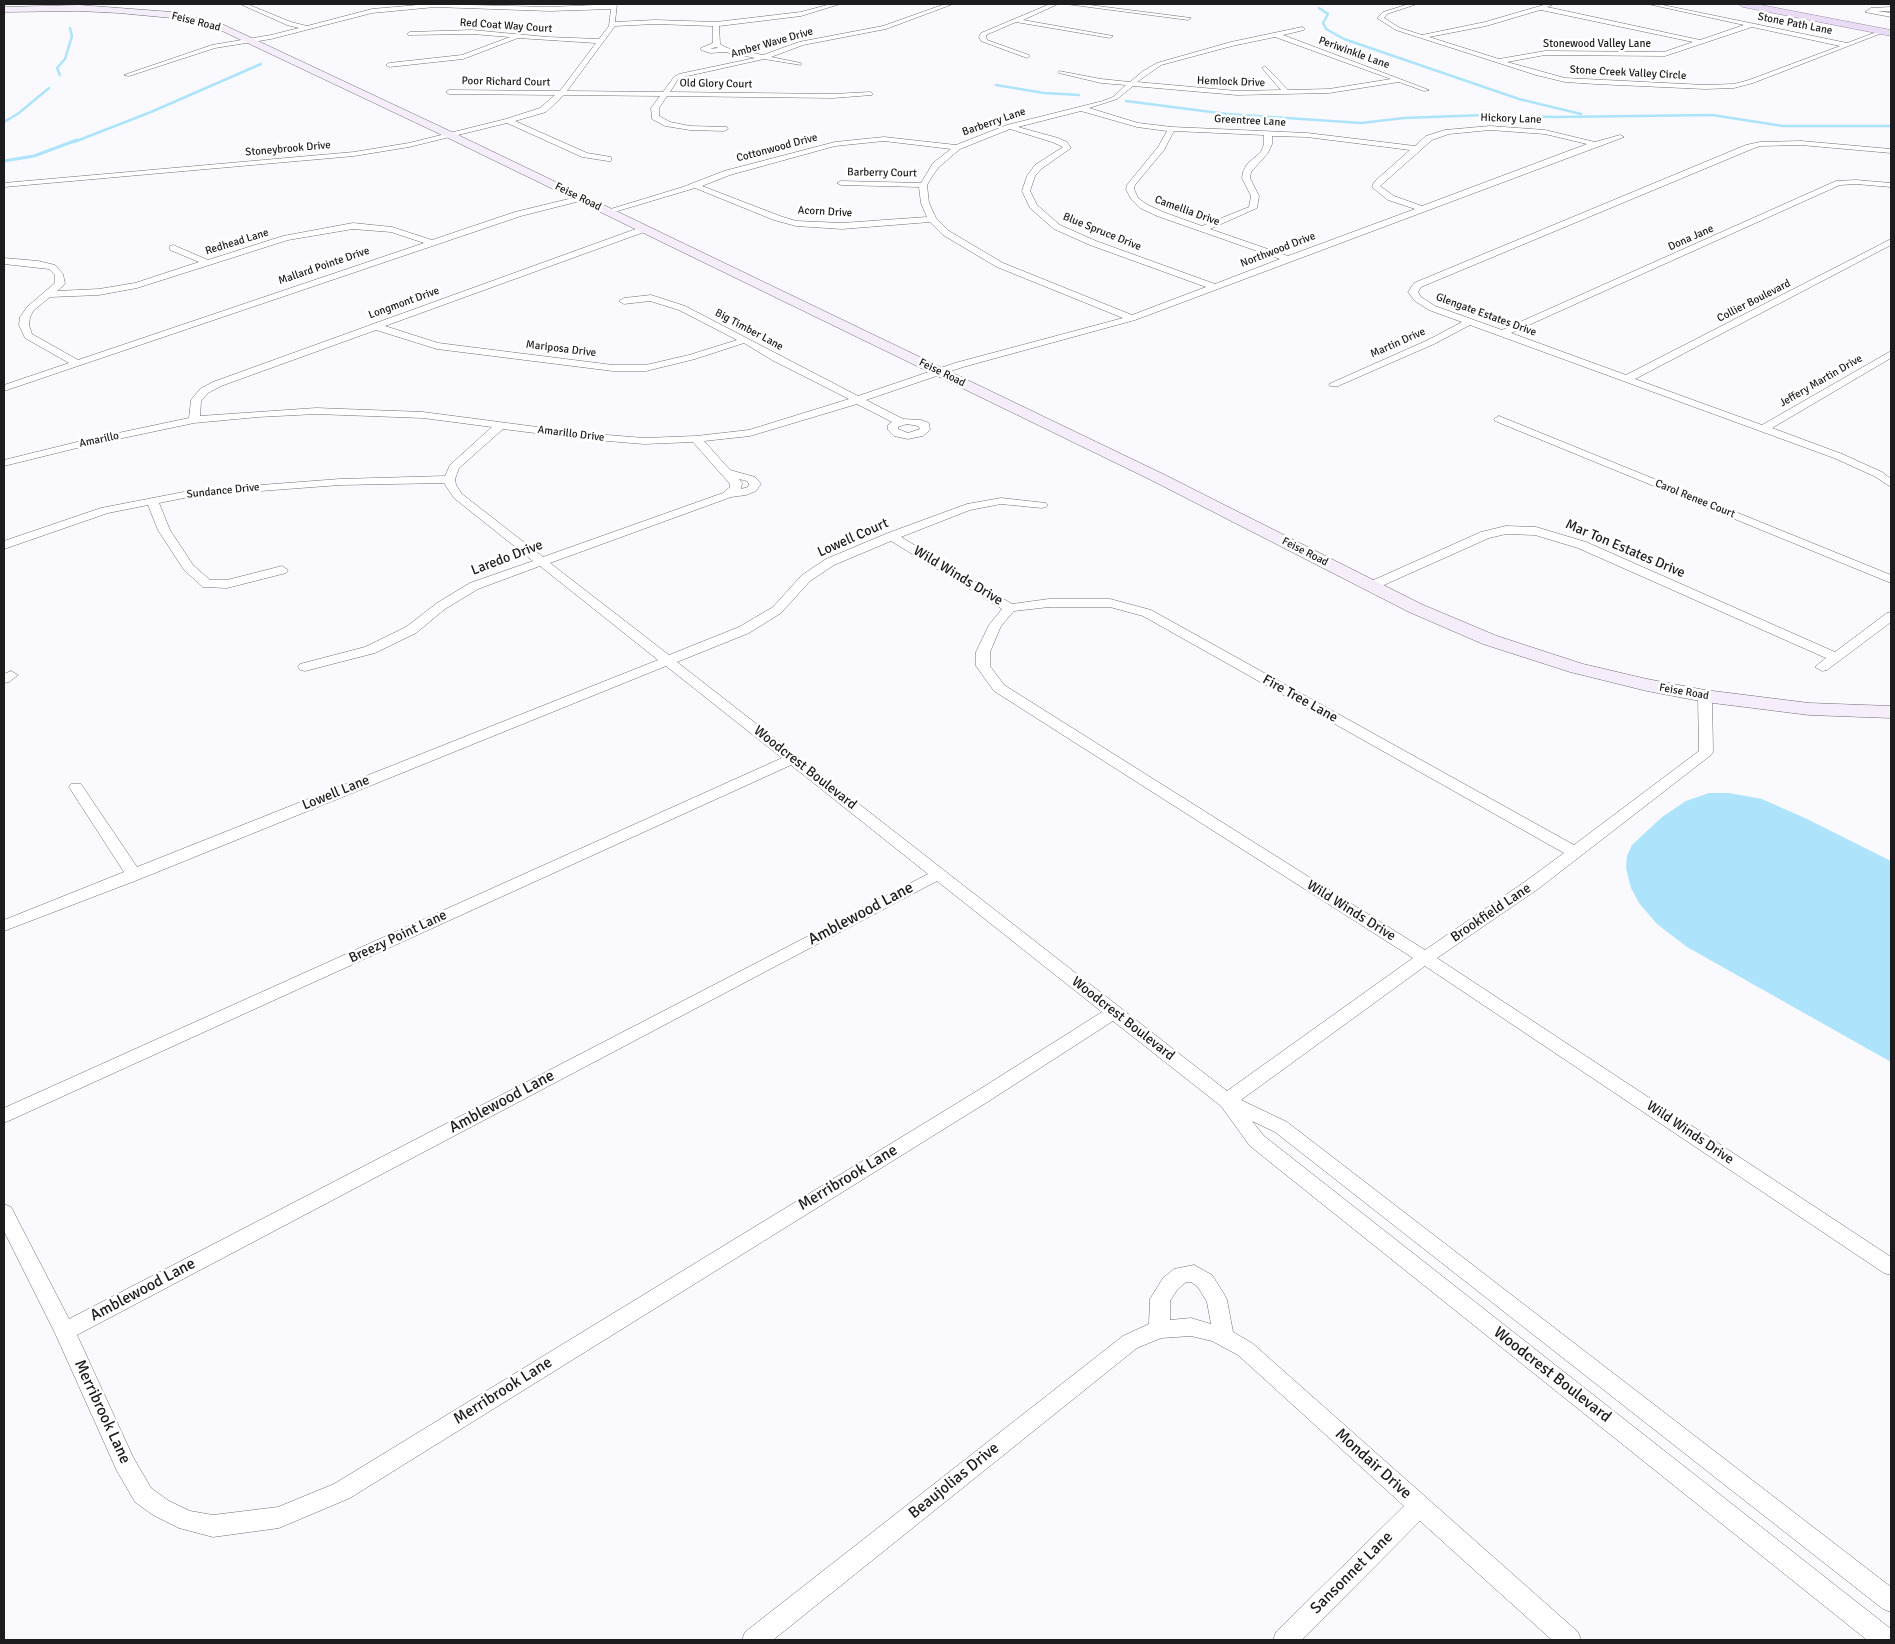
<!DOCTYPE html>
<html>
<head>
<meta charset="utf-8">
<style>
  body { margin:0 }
  #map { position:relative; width:1895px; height:1644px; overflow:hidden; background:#fafafe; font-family:Signika,sans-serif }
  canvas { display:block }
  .frame { position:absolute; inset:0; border:5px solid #1c1c1e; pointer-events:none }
</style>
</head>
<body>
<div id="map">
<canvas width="1895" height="1644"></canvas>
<div class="frame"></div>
</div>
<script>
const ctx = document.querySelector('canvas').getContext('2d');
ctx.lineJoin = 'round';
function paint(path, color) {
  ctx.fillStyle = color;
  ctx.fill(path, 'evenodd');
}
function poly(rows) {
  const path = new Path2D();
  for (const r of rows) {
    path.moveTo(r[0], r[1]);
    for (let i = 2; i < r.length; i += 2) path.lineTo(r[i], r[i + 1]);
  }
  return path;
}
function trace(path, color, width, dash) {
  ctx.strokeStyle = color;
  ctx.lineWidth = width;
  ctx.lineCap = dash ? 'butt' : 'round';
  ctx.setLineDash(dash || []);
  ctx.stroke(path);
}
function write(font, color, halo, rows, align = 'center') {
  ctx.font = font + ' Signika,sans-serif';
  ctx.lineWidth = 5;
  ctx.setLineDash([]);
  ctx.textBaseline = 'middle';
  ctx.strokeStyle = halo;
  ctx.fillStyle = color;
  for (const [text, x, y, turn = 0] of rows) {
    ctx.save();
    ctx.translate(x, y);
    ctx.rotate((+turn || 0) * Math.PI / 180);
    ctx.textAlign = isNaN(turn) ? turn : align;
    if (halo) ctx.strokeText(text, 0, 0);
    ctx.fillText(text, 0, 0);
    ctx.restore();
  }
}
paint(poly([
  [1709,793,1729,793,1762,799,1807,819,1891,861,1891,1062,1687,947,1657,924,1639,903,1631,888,1626,868,1627,856,1632,845,1662,817,1686,801]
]), '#ade4fc');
trace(poly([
  [1319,8,1328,14,1323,23,1326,29,1344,39,1519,99,1581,114],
  [60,75,57,68,65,59,72,36,70,28],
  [996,85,1044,93,1079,95],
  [1126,101,1227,114,1361,123,1404,118,1485,115,1556,117,1712,115,1783,126,1891,126],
  [4,122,19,113,49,88],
  [74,142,151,112,261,64]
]), '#ade4fc', 2.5);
trace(poly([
  [4,161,34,156,77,140]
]), '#ade4fc', 3);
const minor = poly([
  [240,4,247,4,291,22,307,26,372,9,429,4,550,7,617,4,615,22,655,20,716,22,801,12,831,4,840,4,801,16,719,26,720,44,727,48,763,55,799,42,883,26,945,4,953,4,886,29,803,45,771,57,801,63,801,65,764,59,683,77,678,79,670,92,833,94,870,92,872,93,872,95,833,98,667,96,659,108,659,116,670,122,690,126,727,127,728,129,724,131,690,130,665,126,652,119,651,108,660,96,564,95,546,112,515,121,587,153,611,157,611,161,608,161,582,157,507,123,409,147,354,156,4,187,4,183,354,152,409,143,506,119,540,108,555,95,449,94,446,92,449,90,560,91,596,43,518,38,463,59,389,67,386,65,389,63,462,55,510,37,472,34,408,35,408,33,410,32,472,30,547,37,599,39,609,26,611,9,550,11,435,7,372,13,271,39,215,48,129,76,124,75,212,45,271,35,299,28,287,25,240,4],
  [655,24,713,26,713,43,701,48,701,50,710,53,725,52,755,58,679,74,674,77,663,92,567,91,615,26,655,24],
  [716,47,718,48,710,49,716,47],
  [1050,4,1058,4,1023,20,1113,36,1110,38,1016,22,986,35,987,40,1029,55,1030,56,1027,58,981,41,979,37,981,33,1050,4],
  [1066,4,1082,4,1191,18,1188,20,1066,4],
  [1409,4,1417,4,1387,14,1384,18,1400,28,1422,35,1485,22,1547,4,1552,5,1547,7,1700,40,1744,25,1648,4,1658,4,1847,43,1882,30,1887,31,1753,83,1734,88,1705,89,1596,84,1565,82,1536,75,1396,30,1377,18,1383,12,1409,4],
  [1540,10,1541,10,1693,42,1664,52,1545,51,1499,59,1429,37,1486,26,1540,10],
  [1752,27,1840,46,1749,80,1734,84,1705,85,1565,78,1507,62,1545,55,1665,56,1752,27],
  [1891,7,1891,11,1878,11,1891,13,1891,17,1865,12,1871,8,1891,7],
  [1302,27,1305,29,1304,30,1283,35,1429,90,1424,91,1399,82,1329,93,1237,95,1133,86,1117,99,1089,108,1138,123,1172,127,1307,133,1415,146,1426,136,1445,130,1490,126,1545,130,1595,142,1620,135,1624,137,1135,320,963,367,866,400,903,419,921,420,929,423,930,430,923,436,908,439,894,436,888,430,888,425,892,422,857,404,750,436,704,441,730,470,755,477,761,484,756,491,746,495,731,497,550,563,669,655,739,627,773,607,802,575,826,559,888,533,967,504,1001,498,1046,503,1048,505,1046,507,1042,508,1001,504,970,510,901,537,1012,604,1049,599,1110,599,1151,610,1574,845,1699,751,1698,696,1705,692,1710,693,1712,696,1713,752,1711,755,1538,889,1437,958,1891,1257,1891,1275,1884,1273,1425,966,1241,1100,1287,1122,1891,1587,1891,1612,1883,1609,1275,1132,1252,1121,1264,1136,1891,1629,1891,1640,1867,1640,1250,1146,1221,1106,1113,1021,989,1101,350,1498,279,1528,213,1537,179,1528,153,1515,135,1502,117,1471,55,1333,4,1231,4,1204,11,1207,69,1319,928,874,791,765,4,1123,4,1108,782,758,666,666,140,879,4,931,4,920,124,872,69,787,71,784,81,784,137,867,658,660,540,566,478,589,445,609,416,633,375,653,305,671,300,670,298,667,300,664,365,647,406,627,437,603,470,583,533,561,454,498,444,483,340,485,194,496,159,503,170,530,193,565,210,580,227,580,282,566,288,570,286,573,227,588,203,587,184,570,158,530,148,505,108,513,4,549,4,541,101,508,194,490,340,479,445,476,450,465,492,427,423,418,316,414,258,417,194,423,85,446,4,466,4,460,85,440,189,418,191,400,200,389,213,382,644,226,647,227,647,231,385,326,438,343,613,365,646,365,689,355,737,340,679,310,650,301,624,304,619,301,624,298,651,295,685,306,858,396,955,363,1123,318,997,267,943,235,930,222,842,229,796,226,774,220,695,188,611,213,604,211,683,187,724,171,835,142,884,137,956,145,1007,125,1103,101,1113,97,1126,85,1101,83,1059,73,1059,71,1101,79,1130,82,1143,71,1157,63,1231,42,1302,27],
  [1275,37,1391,79,1329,89,1288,90,1265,66,1262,68,1281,90,1237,91,1137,82,1161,65,1232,46,1275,37],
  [1081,111,1137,127,1167,131,1158,147,1127,185,1126,189,1131,199,1140,208,1157,216,1280,259,1215,284,1096,241,1060,225,1037,205,1030,191,1035,176,1041,169,1071,148,1067,142,1058,138,1018,127,1081,111],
  [1010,129,1052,142,1063,147,1035,165,1027,176,1022,191,1030,208,1054,229,1090,245,1206,287,1132,315,1003,263,949,231,936,218,929,203,927,185,933,175,939,167,960,149,1010,129],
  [1490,130,1545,134,1587,144,1422,206,1394,196,1380,186,1432,140,1449,134,1490,130],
  [1174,131,1264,135,1264,144,1261,152,1247,164,1243,172,1242,178,1251,196,1249,207,1202,226,1163,212,1146,204,1138,198,1134,189,1135,185,1164,150,1174,131],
  [1272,136,1307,137,1410,150,1374,182,1372,187,1388,200,1415,209,1288,256,1210,229,1257,208,1259,196,1250,178,1251,172,1268,153,1272,144,1272,136],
  [884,141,951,149,933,163,921,183,841,181,837,183,841,185,919,187,921,203,927,217,842,223,796,221,780,216,702,186,730,175,835,146,884,141],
  [376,330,437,349,613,371,646,371,695,359,744,343,772,360,849,399,749,430,696,436,644,438,583,433,423,412,316,408,200,416,201,401,208,393,221,386,376,330],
  [907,424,918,426,920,429,908,433,898,429,898,427,907,424],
  [503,429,583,439,644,444,693,442,730,484,730,487,723,493,543,557,462,494,456,485,455,479,459,468,503,429],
  [739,479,747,481,749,484,748,487,741,489,742,483,739,479],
  [891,541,1002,609,989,625,976,652,976,666,994,691,1413,958,1227,1091,677,662,749,633,781,613,810,581,834,565,891,541],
  [1049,607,1110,607,1143,616,1564,853,1526,881,1425,950,1004,685,990,666,990,652,1001,626,1014,611,1049,607],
  [937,881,1102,1012,977,1091,334,1484,278,1507,213,1515,190,1511,169,1501,151,1488,133,1457,77,1335,937,881],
  [1801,141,1891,149,1891,153,1801,145,1760,146,1752,149,1421,287,1418,292,1421,297,1435,306,1502,330,1836,181,1856,180,1891,183,1891,187,1856,184,1840,185,1511,333,1626,375,1891,239,1891,245,1635,379,1762,425,1891,351,1891,358,1772,428,1842,454,1882,472,1891,479,1891,487,1874,476,1834,458,1470,325,1434,344,1338,386,1330,386,1329,384,1428,340,1462,322,1429,310,1415,301,1408,292,1414,283,1746,145,1760,142,1801,141],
  [581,196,585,198,584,200,521,216,4,391,4,385,69,363,25,338,19,325,20,317,28,306,55,283,55,275,49,269,4,264,4,258,38,261,55,265,63,274,65,284,57,291,99,289,135,283,199,262,170,250,170,246,173,245,208,260,283,236,353,223,392,227,432,240,515,212,581,196],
  [353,229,391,232,424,243,78,360,32,334,29,325,30,317,34,310,50,297,99,295,137,288,288,240,353,229],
  [1499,416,1891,575,1891,583,1495,421,1494,419,1499,416],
  [1506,526,1536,527,1586,542,1835,652,1887,613,1891,612,1891,622,1827,670,1822,671,1815,667,1826,658,1578,548,1535,535,1506,534,1489,538,1375,589,1367,589,1365,586,1367,583,1481,532,1506,526],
  [11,671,18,675,9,682,4,683,4,674,11,671],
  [1194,1265,1212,1275,1224,1294,1227,1300,1233,1332,1252,1343,1578,1632,1581,1640,1552,1640,1420,1521,1302,1640,1273,1640,1276,1632,1404,1506,1238,1355,1212,1341,1191,1336,1161,1338,1137,1348,773,1640,742,1640,745,1632,1123,1336,1149,1324,1150,1299,1163,1278,1174,1269,1194,1265],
  [1186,1282,1191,1282,1198,1287,1207,1302,1211,1324,1191,1318,1170,1320,1170,1301,1177,1290,1186,1282]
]);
const secondary = poly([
  [79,5,172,12,224,25,454,133,1163,474,1421,604,1497,636,1583,664,1647,679,1705,690,1809,703,1891,706,1891,718,1809,715,1705,702,1647,691,1570,672,1483,644,1409,612,1151,480,446,137,218,29,172,18,119,13,79,11,4,12,4,7,79,5]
]);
const primary = poly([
  [1738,4,1756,4,1891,30,1891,36,1743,7,1738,4]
]);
trace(minor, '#6f6f74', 1);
trace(secondary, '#6f6f74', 1);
trace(primary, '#9a8aa6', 1);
paint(minor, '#fff');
paint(secondary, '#f5eefa');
paint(primary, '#ebdcf6');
write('11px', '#1c1c1e', '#fff', [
  ["Feise Road",196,22,14],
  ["Stone Path Lane",1795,24,11],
  ["Red Coat Way Court",506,26,4],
  ["Amber Wave Drive",772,43,-16],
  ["Stonewood Valley Lane",1597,44],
  ["Periwinkle Lane",1354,53,20],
  ["Stone Creek Valley Circle",1628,73,3],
  ["Poor Richard Court",506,82,1],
  ["Hemlock Drive",1231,82,2],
  ["Old Glory Court",716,84,1],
  ["Hickory Lane",1511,119,2],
  ["Greentree Lane",1250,121,3],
  ["Barberry Lane",994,122,-19],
  ["Cottonwood Drive",777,148,-15],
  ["Stoneybrook Drive",288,149,-5],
  ["Barberry Court",882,173,1],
  ["Feise Road",578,197,26],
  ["Camellia Drive",1187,211,20],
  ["Acorn Drive",825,212,3],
  ["Blue Spruce Drive",1102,232,22],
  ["Dona Jane",1691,238,-24],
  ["Redhead Lane",237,242,-17],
  ["Northwood Drive",1278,250,-21],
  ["Mallard Pointe Drive",324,266,-19],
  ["Collier Boulevard",1754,301,-27],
  ["Longmont Drive",404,303,-20],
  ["Glengate Estates Drive",1486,315,20],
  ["Big Timber Lane",749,330,28],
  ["Martin Drive",1398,343,-24],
  ["Mariposa Drive",561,349,7],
  ["Feise Road",942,373,26],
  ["Jeffery Martin Drive",1821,381,-30],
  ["Amarillo Drive",571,434,7],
  ["Amarillo",99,440,-12],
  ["Sundance Drive",223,491,-6],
  ["Carol Renee Court",1695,499,22],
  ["Feise Road",1305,552,27],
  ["Feise Road",1684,692,10]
]);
write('14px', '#1c1c1e', '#fff', [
  ["Lowell Court",853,538,-24],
  ["Mar Ton Estates Drive",1625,549,23],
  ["Laredo Drive",507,558,-21],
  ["Wild Winds Drive",958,576,31],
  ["Fire Tree Lane",1300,699,29],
  ["Woodcrest Boulevard",805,768,38],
  ["Lowell Lane",336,793,-22],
  ["Wild Winds Drive",1351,911,32],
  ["Brookfield Lane",1491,913,-34],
  ["Breezy Point Lane",398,937,-25],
  ["Woodcrest Boulevard",1123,1019,38],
  ["Wild Winds Drive",1690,1133,34]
]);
write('16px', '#1c1c1e', '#fff', [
  ["Amblewood Lane",861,914,-28],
  ["Amblewood Lane",502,1102,-28],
  ["Merribrook Lane",848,1178,-31],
  ["Amblewood Lane",143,1290,-28],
  ["Woodcrest Boulevard",1552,1375,38],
  ["Merribrook Lane",503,1391,-32],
  ["Merribrook Lane",102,1412,65],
  ["Mondair Drive",1373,1464,42],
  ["Beaujolias Drive",954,1481,-39],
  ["Sansonnet Lane",1352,1573,-45]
]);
</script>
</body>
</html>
